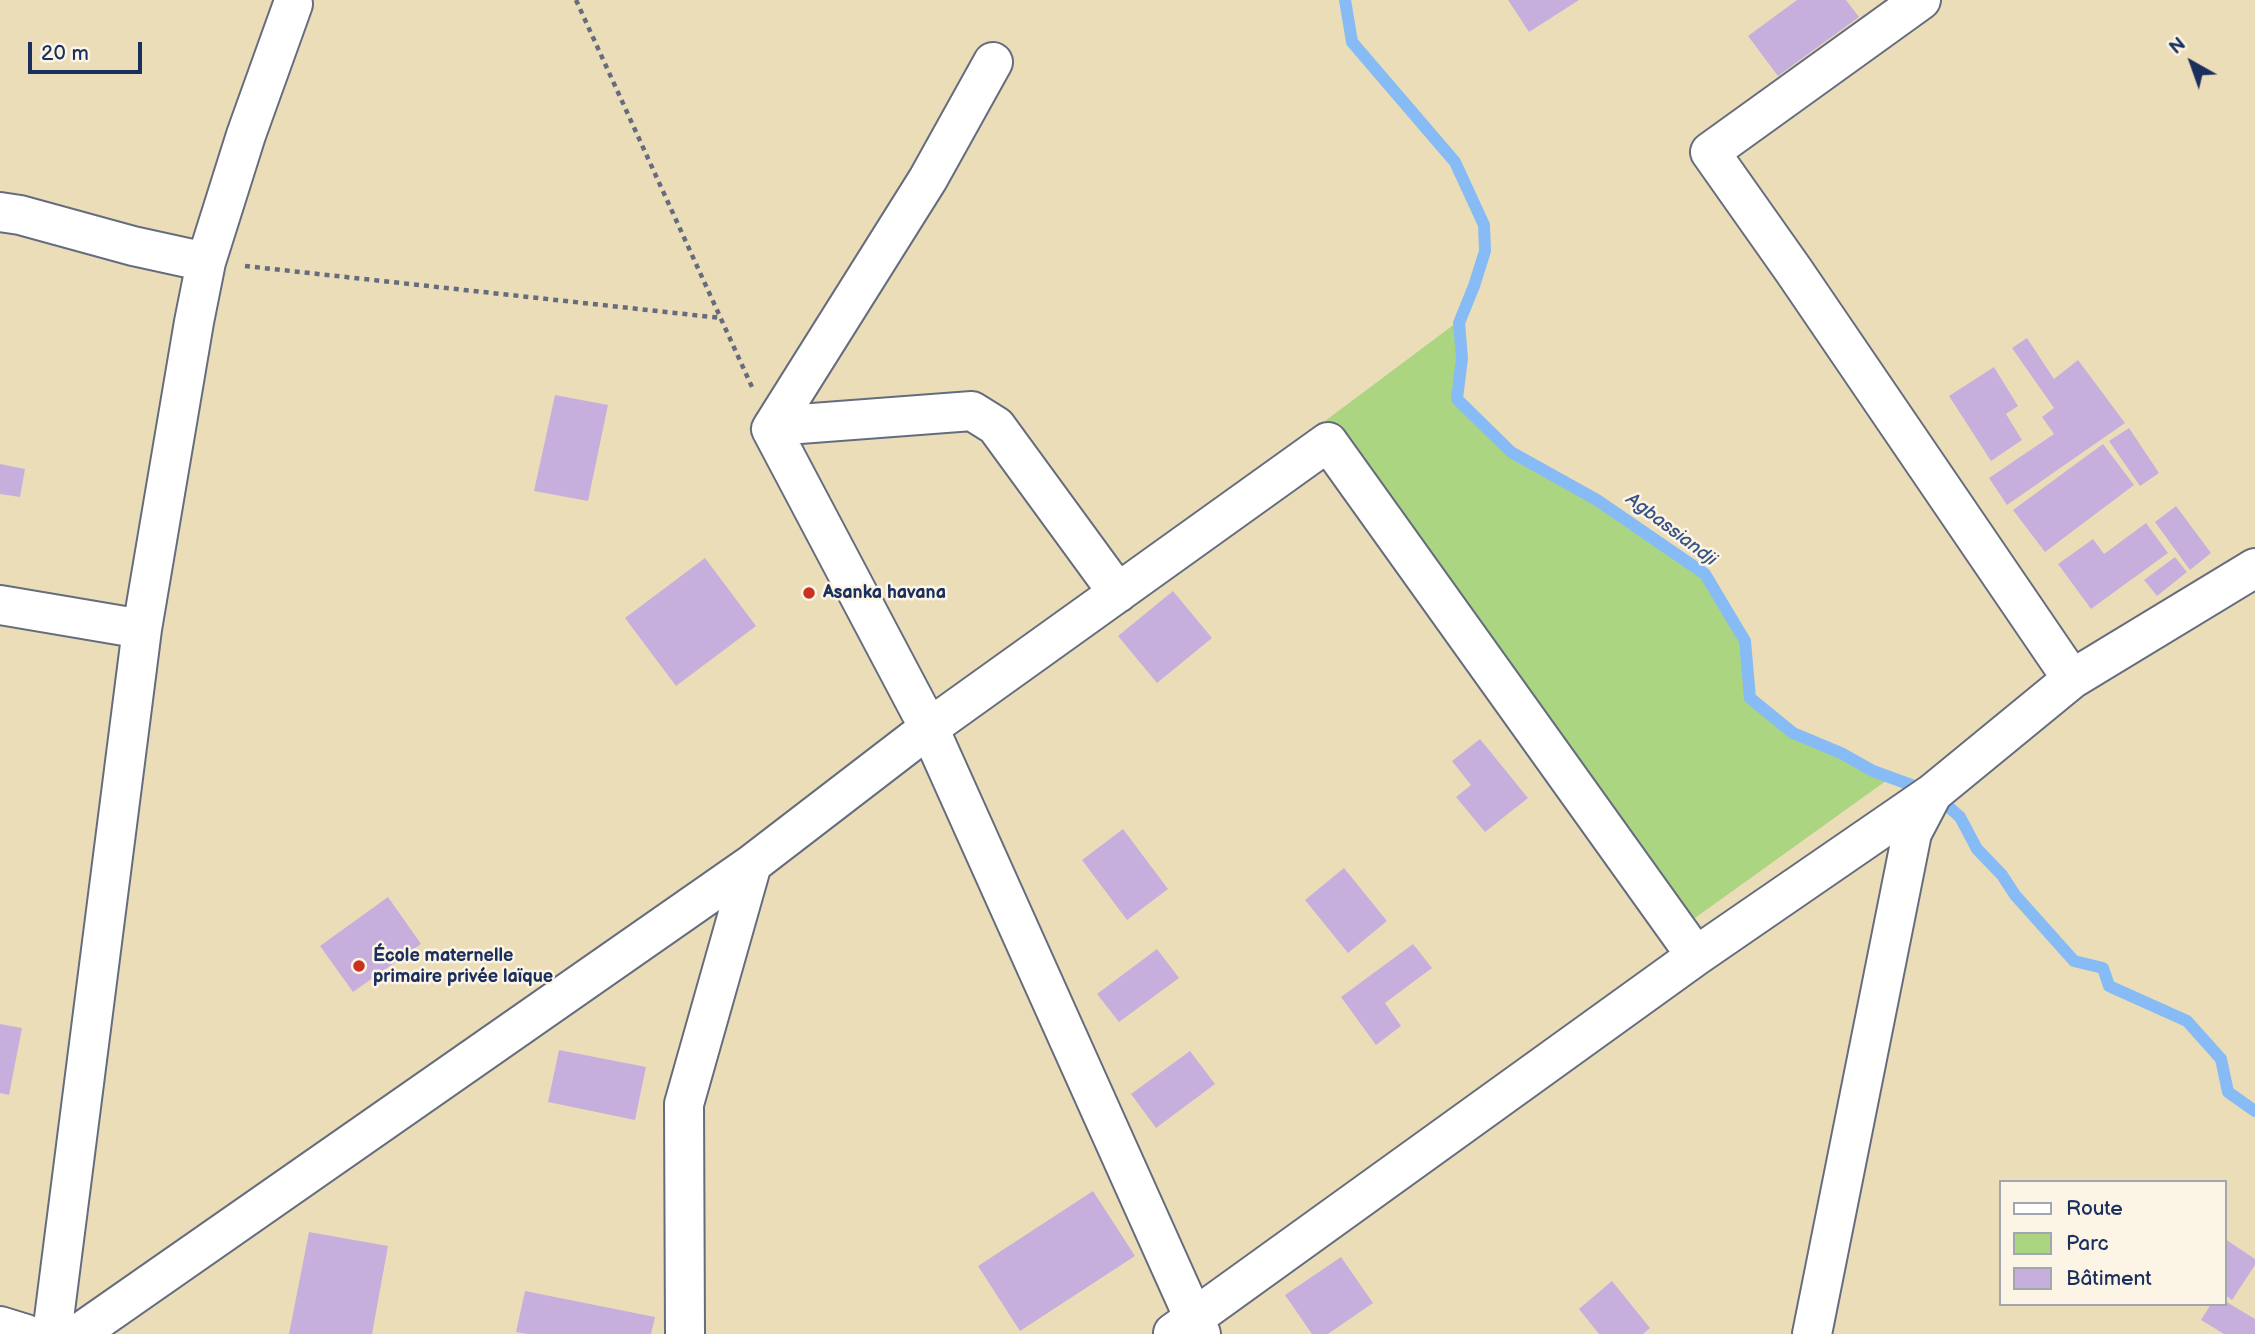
<!DOCTYPE html>
<html>
<head>
<meta charset="utf-8">
<style>
  body { margin:0 }
  #map { position:relative; width:2255px; height:1334px; overflow:hidden; background:#ecddb9; font-family:"Balsamiq Sans",sans-serif }
  canvas { display:block }
  .legend { position:absolute; left:1999px; top:1180px; width:228px; height:126px; box-sizing:border-box; background:#fcf5e5; border:2px solid #a2a6af; margin:0; padding:9px 12px; list-style:none; font-size:21px; color:#1b2f5e }
  .legend li { display:flex; align-items:center; gap:14px; height:35px }
  .legend b { width:35px; border:2px solid #a2a6af }
  .north { position:absolute; left:2157px; top:28px; width:70px; height:70px; -webkit-text-stroke:5px #fcf5e5; paint-order:stroke; rotate:320deg; font-size:19px; font-weight:700; line-height:28px; text-align:center; color:#1b2f5e }
  .north::after { content:''; display:block; margin:auto; width:24px; height:32px; background:#1b2f5e; clip-path:polygon(50% 0,100% 100%,50% 72%,0 100%) }
  .scale { position:absolute; left:28px; top:42px; width:114px; height:32px; box-sizing:border-box; border:4px solid #1b2f5e; border-top:0; padding-left:9px; font-size:21px; line-height:24px; white-space:nowrap; color:#1b2f5e; -webkit-text-stroke:5px #fcf5e5; paint-order:stroke }
</style>
</head>
<body>
<div id="map">
<canvas width="2255" height="1334"></canvas>
<ul class="legend">
<li><b style="height:9px;background:#fff"></b>Route</li>
<li><b style="height:19px;background:#abd581"></b>Parc</li>
<li><b style="height:19px;background:#c7afdd"></b>Bâtiment</li>
</ul>
<div class="north">N</div>
<div class="scale">20 m</div>
</div>
<script>
const ctx = document.querySelector('canvas').getContext('2d');
ctx.lineJoin = 'round';
function paint(path, color) {
  ctx.fillStyle = color;
  ctx.fill(path, 'evenodd');
}
function poly(rows) {
  const path = new Path2D();
  for (const r of rows) {
    path.moveTo(r[0], r[1]);
    for (let i = 2; i < r.length; i += 2) path.lineTo(r[i], r[i + 1]);
  }
  return path;
}
function trace(path, color, width, dash) {
  ctx.strokeStyle = color;
  ctx.lineWidth = width;
  ctx.lineCap = dash ? 'butt' : 'round';
  ctx.setLineDash(dash || []);
  ctx.stroke(path);
}
function write(font, color, halo, rows, align = 'center') {
  ctx.font = font + ' "Balsamiq Sans",sans-serif';
  ctx.lineWidth = 5;
  ctx.setLineDash([]);
  ctx.textBaseline = 'middle';
  ctx.strokeStyle = halo;
  ctx.fillStyle = color;
  for (const [text, x, y, turn = 0] of rows) {
    ctx.save();
    ctx.translate(x, y);
    ctx.rotate((+turn || 0) * Math.PI / 180);
    ctx.textAlign = isNaN(turn) ? turn : align;
    if (halo) ctx.strokeText(text, 0, 0);
    ctx.fillText(text, 0, 0);
    ctx.restore();
  }
}
paint(poly([
  [1456,323,1461,357,1456,399,1511,453,1597,500,1703,575,1743,641,1748,698,1791,733,1890,778,1688,923,1325,421]
]), '#abd581');
trace(poly([
  [1345,0,1352,42,1455,162,1484,225,1485,251,1474,286,1459,323,1462,358,1457,399,1511,452,1597,500,1705,574,1745,641,1750,698,1793,733,1841,753,1873,771,1933,793,1960,817,1977,849,2002,875,2015,895,2074,961,2103,968,2109,986,2187,1021,2221,1059,2228,1092,2255,1111]
]), '#87bbf5', 12);
paint(poly([
  [1508,0,1579,0,1529,32],
  [1797,0,1846,0,1859,17,1778,76,1748,36],
  [2027,338,2054,379,2078,360,2125,423,2007,505,1989,478,2054,434,2042,417,2054,408,2012,348],
  [1994,367,2018,406,2006,414,2022,440,1991,461,1949,396],
  [555,395,608,405,588,501,534,491],
  [2129,428,2159,473,2140,486,2109,441],
  [2103,444,2134,485,2045,552,2013,510],
  [0,464,25,469,20,497,0,494],
  [2176,506,2211,553,2190,570,2155,522],
  [2146,523,2168,553,2091,609,2058,564,2093,539,2104,554],
  [2175,557,2187,572,2157,596,2144,580],
  [705,558,756,626,676,686,625,618],
  [1173,591,1212,638,1157,683,1118,636],
  [1480,739,1528,798,1485,832,1456,797,1471,785,1452,761],
  [1123,829,1168,889,1127,920,1082,860],
  [1344,868,1387,921,1348,953,1305,900],
  [388,897,421,944,353,992,320,946],
  [1413,944,1432,968,1385,1003,1401,1026,1376,1045,1341,997],
  [1157,949,1179,978,1119,1022,1097,994],
  [0,1024,22,1028,9,1095,0,1093],
  [559,1050,646,1067,635,1120,548,1102],
  [1190,1051,1215,1084,1156,1128,1131,1094],
  [1093,1191,1135,1256,1020,1331,978,1266],
  [309,1232,388,1246,372,1334,289,1334],
  [2225,1239,2255,1259,2255,1265,2232,1300,2225,1295],
  [1341,1257,1373,1303,1328,1334,1312,1334,1285,1295],
  [1612,1281,1650,1328,1643,1334,1599,1334,1579,1309],
  [525,1291,655,1317,651,1334,528,1334,516,1332],
  [2225,1301,2255,1319,2255,1334,2224,1334,2201,1320,2211,1304,2225,1304]
]), '#c7afdd');
const minor = poly([
  [1921,0,1710,152,1794,271,2072,679],
  [993,62,928,179,771,429,929,728,1201,1334],
  [0,212,20,215,133,246,206,262],
  [773,426,972,411,996,426,1118,593],
  [0,605,142,629],
  [0,1326,26,1334],
  [1173,1333,1696,956,1933,793,2072,679,2255,568],
  [52,1334,142,629,194,322,206,262,246,135,293,4],
  [78,1334,752,864,929,728,1328,442,1696,956],
  [685,1334,684,1104,752,864],
  [1812,1334,1912,833,1932,795]
]);
trace(minor, '#646c7e', 42);
trace(poly([
  [576,0,752,387],
  [245,266,721,318]
]), '#646c7e', 4.5, [5, 5]);
trace(minor, '#fff', 38);
for (const [x, y, r, color] of [
  [809,593,7,"#c8321e"],
  [359,966,7,"#c8321e"]
]) {
  const dot = new Path2D();
  dot.arc(x, y, r, 0, 2 * Math.PI);
  ctx.fillStyle = color;
  ctx.fill(dot);
  trace(dot, '#fcf5e5', 2.5);
}
write('bold 18px', '#1b2f5e', '#fcf5e5', [
  ["Asanka havana",823,593],
  ["École maternelle",373,956],
  ["primaire privée laïque",373,977]
], 'left');
write('italic 19px', '#365284', '#fcf5e5', [
  ["Agbassiandji",1671,530,37]
]);
</script>
</body>
</html>
